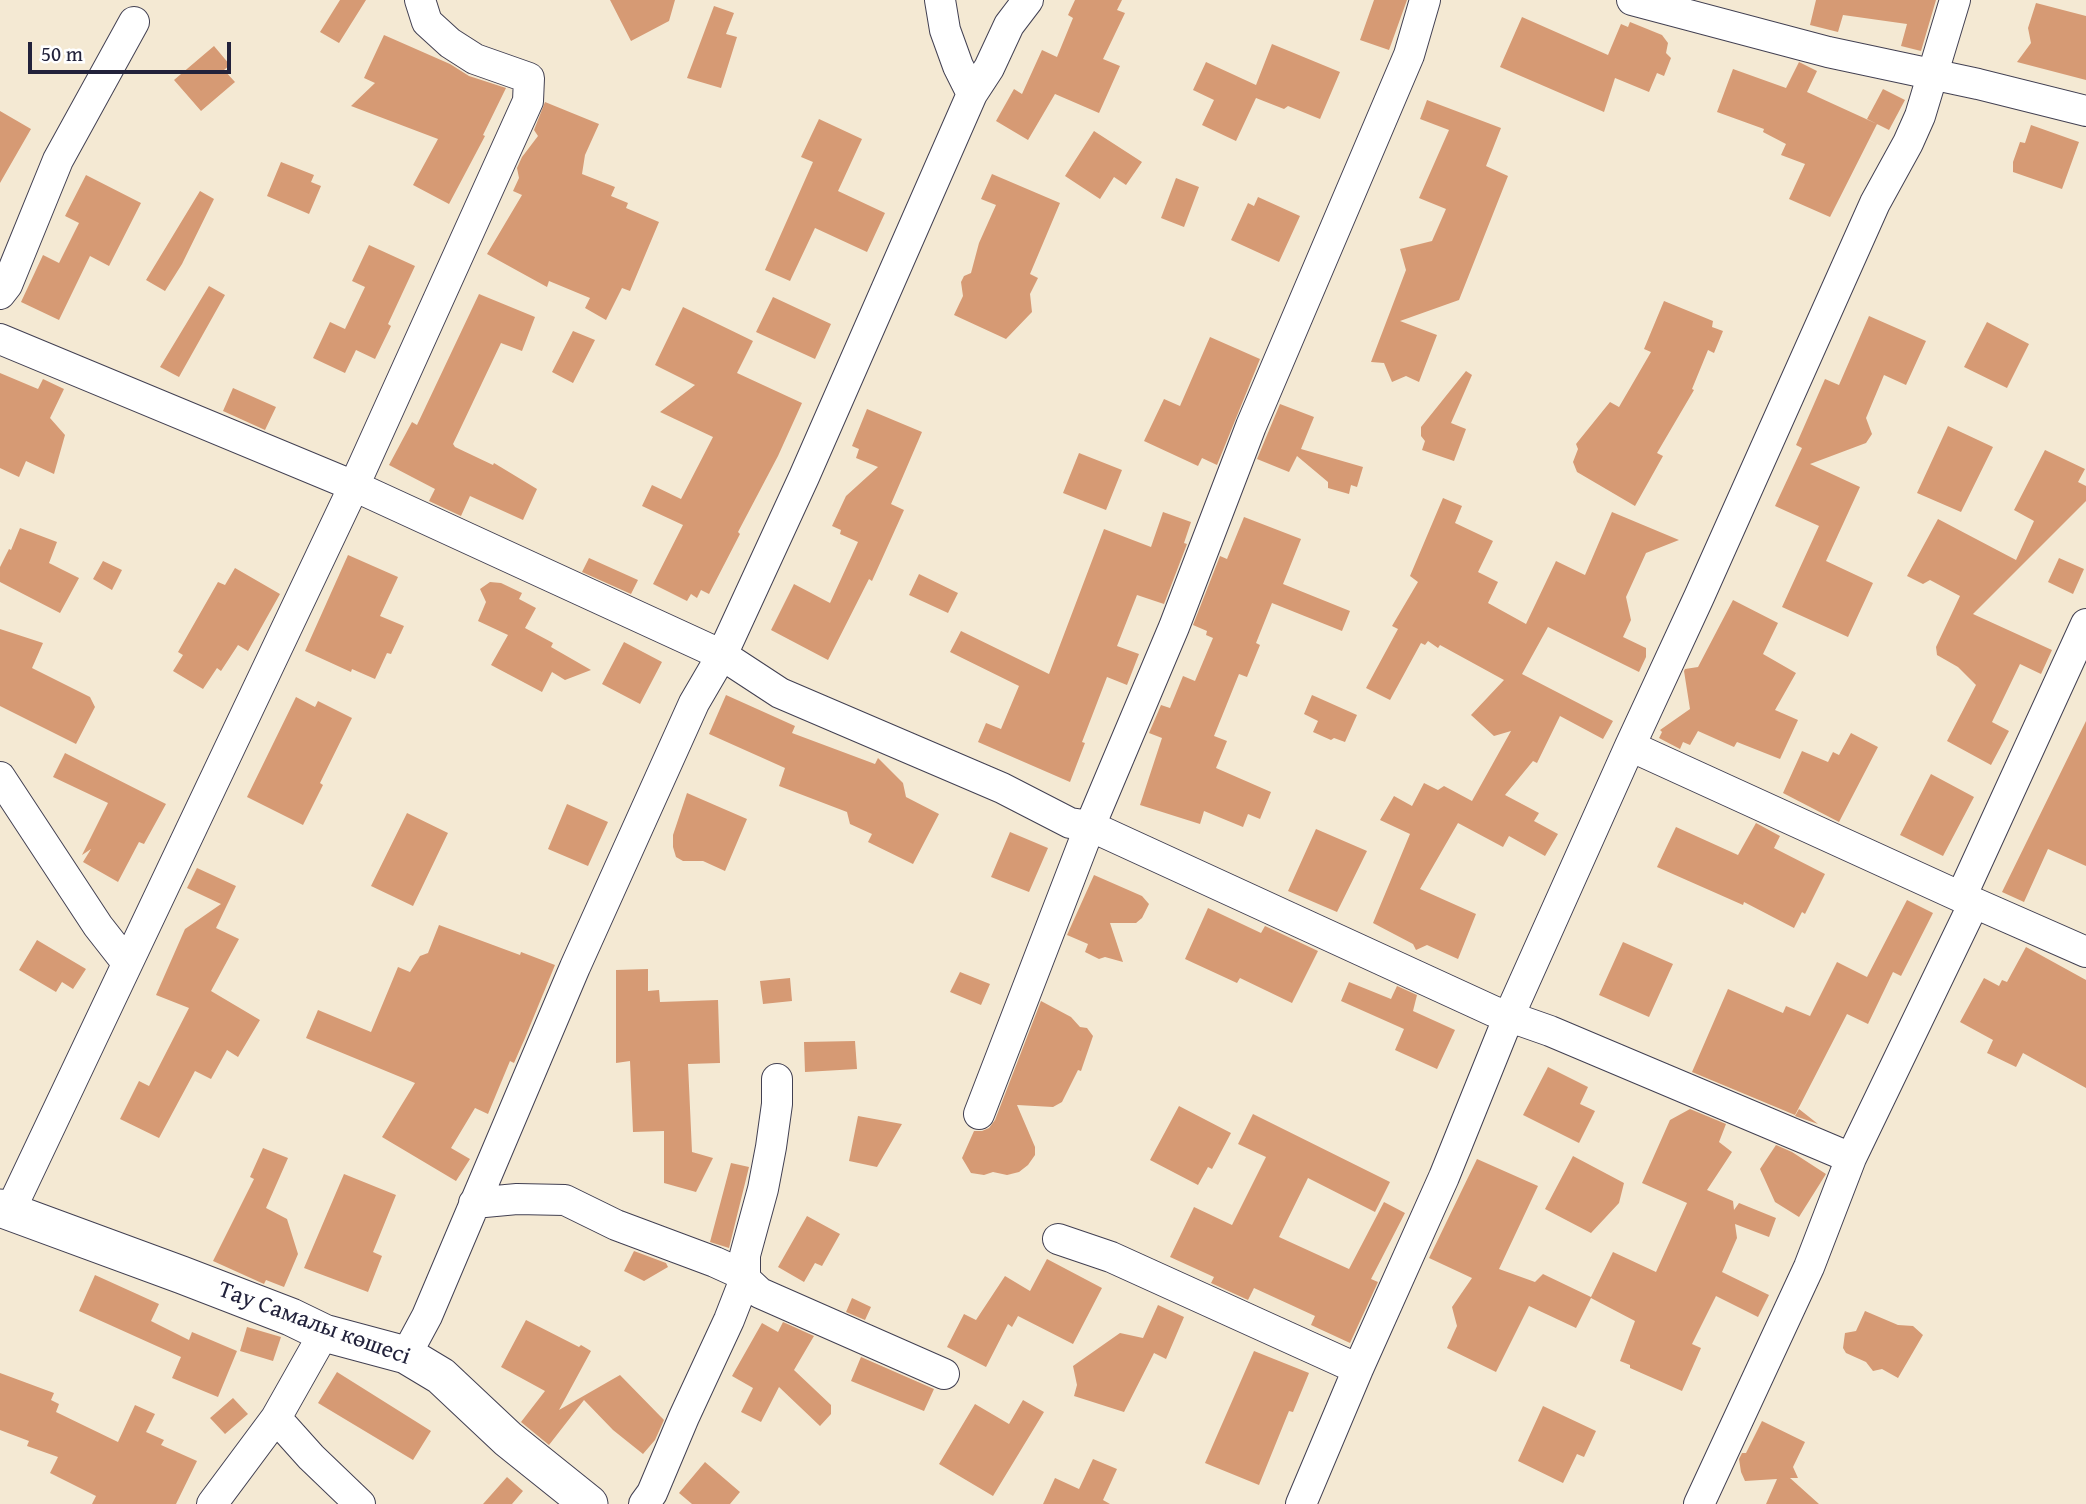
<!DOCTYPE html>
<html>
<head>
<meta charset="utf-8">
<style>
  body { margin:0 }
  #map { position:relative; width:2086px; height:1504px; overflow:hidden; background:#f4e9d3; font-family:"Gentium Book Plus",serif }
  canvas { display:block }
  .scale { position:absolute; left:28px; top:42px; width:203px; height:32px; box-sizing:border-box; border:4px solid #22223b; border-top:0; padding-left:9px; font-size:21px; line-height:24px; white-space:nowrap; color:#22223b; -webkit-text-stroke:5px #fff; paint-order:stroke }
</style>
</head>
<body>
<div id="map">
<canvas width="2086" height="1504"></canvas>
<div class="scale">50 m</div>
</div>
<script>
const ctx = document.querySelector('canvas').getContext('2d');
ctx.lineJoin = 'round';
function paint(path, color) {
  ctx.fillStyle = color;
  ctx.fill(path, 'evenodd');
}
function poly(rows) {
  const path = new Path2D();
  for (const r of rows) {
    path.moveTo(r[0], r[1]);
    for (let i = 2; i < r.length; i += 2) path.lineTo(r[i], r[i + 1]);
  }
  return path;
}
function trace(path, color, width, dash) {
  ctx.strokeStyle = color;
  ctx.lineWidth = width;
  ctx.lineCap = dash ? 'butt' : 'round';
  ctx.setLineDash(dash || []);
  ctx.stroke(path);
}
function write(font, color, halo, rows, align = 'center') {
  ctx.font = font + ' "Gentium Book Plus",serif';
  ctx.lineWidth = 5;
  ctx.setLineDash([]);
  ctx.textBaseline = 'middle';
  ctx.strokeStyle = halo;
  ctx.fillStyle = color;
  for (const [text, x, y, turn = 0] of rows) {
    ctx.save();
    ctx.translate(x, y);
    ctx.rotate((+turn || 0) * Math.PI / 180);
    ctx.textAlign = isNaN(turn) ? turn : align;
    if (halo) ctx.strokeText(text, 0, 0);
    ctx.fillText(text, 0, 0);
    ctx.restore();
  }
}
paint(poly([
  [340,0,366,0,339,43,320,32],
  [610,0,675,0,669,21,631,41],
  [1075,0,1122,0,1117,10,1125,13,1103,59,1120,66,1099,113,1055,94,1028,140,996,121,1014,89,1022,94,1042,50,1057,57,1073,18,1068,15],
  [1374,0,1407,0,1389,50,1360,40],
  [1816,0,1936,0,1921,51,1901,46,1907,24,1843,15,1838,32,1810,25],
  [2036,3,2086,16,2086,80,2017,62,2031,43,2028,28],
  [714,6,734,13,726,34,737,37,721,88,687,78],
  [1522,17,1608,55,1621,24,1628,27,1630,22,1662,35,1668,43,1666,53,1671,58,1664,76,1657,73,1649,92,1615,78,1604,112,1500,67],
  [384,35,450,64,469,76,506,88,483,135,485,136,449,204,413,185,438,139,351,106,375,83,364,78],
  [1272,44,1340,72,1320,119,1288,106,1284,109,1256,98,1236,141,1202,125,1214,100,1193,90,1206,62,1256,85],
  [214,46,230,65,224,70,235,82,201,111,174,80],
  [1799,62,1817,71,1807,92,1877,124,1830,217,1789,199,1805,164,1781,155,1786,144,1763,132,1764,129,1717,112,1733,69,1786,88],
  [1883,89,1905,100,1889,130,1867,119],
  [1427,100,1501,128,1486,166,1508,176,1459,300,1400,321,1437,335,1419,382,1406,376,1392,382,1384,363,1371,362,1406,270,1400,249,1432,241,1446,209,1419,198,1449,130,1420,119],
  [545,102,599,124,585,155,582,174,615,187,611,196,628,203,626,208,659,222,630,291,622,288,606,320,585,308,590,298,549,281,547,287,487,254,522,195,513,191,519,178,517,168,522,157,538,136,534,130],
  [0,111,31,129,0,183],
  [819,119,862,139,838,191,885,213,867,252,815,228,790,281,765,270,813,162,801,157],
  [2031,125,2079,142,2062,189,2013,172,2013,162,2020,142,2025,143],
  [1094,131,1142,162,1126,185,1114,177,1100,199,1065,176],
  [281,162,314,175,311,182,321,186,309,214,267,196],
  [992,174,1060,203,1030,274,1038,278,1030,294,1032,312,1006,339,954,315,963,296,961,282,964,276,971,273,979,243,996,205,981,199],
  [86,175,141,203,109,266,90,256,59,320,21,302,43,255,59,263,79,223,65,216],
  [1176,178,1199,187,1184,227,1161,218],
  [200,191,214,199,182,264,165,291,146,280],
  [1258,197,1300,216,1279,262,1231,240,1248,203,1254,206],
  [369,245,415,266,388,324,391,326,375,359,356,350,345,373,313,358,330,322,345,329,365,287,352,281],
  [209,286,225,295,179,377,160,367],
  [479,294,535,317,522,351,501,343,453,444,455,447,493,465,494,463,537,489,523,520,470,496,461,516,429,501,435,489,389,465,412,422,417,425],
  [773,297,831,324,815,359,756,332],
  [1664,301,1713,321,1712,327,1723,331,1714,353,1708,350,1692,389,1694,390,1657,453,1663,456,1635,506,1577,472,1573,462,1578,449,1576,444,1610,402,1619,407,1651,352,1644,349],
  [683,307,753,341,737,373,802,403,778,456,738,532,740,534,709,594,701,590,697,598,691,594,687,601,653,584,683,525,642,506,652,485,681,499,713,437,660,412,695,385,655,365],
  [1869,316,1926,341,1906,385,1884,375,1866,418,1872,434,1866,443,1810,464,1860,487,1826,561,1873,583,1848,637,1782,607,1819,526,1775,506,1802,448,1796,445,1825,379,1839,385],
  [1987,322,2029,344,2007,388,1964,367],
  [573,331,595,340,573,383,552,372],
  [1210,337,1260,359,1217,465,1202,458,1198,466,1144,441,1164,399,1180,406],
  [1466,371,1472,375,1451,423,1466,429,1454,461,1422,450,1425,441,1421,436,1421,427],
  [0,373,38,389,43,379,64,389,50,418,65,435,54,474,26,461,19,477,0,468],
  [233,388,276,407,265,430,223,411],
  [1280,404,1314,417,1301,449,1363,467,1357,487,1351,485,1349,494,1328,488,1328,482,1297,456,1289,472,1257,459],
  [867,409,922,432,891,504,904,510,872,581,869,579,828,660,771,630,794,584,830,603,858,542,840,534,841,530,832,526,846,496,878,467,856,458,859,449,852,446],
  [1948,426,1993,447,1961,512,1917,493],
  [2045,450,2085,469,2078,482,2086,486,2086,501,1973,614,2052,650,2041,674,2020,664,1992,722,2009,731,1991,765,1947,741,1976,685,1958,667,1937,655,1936,647,1960,596,1930,580,1923,584,1907,576,1938,519,2016,560,2034,521,2014,510],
  [1079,453,1122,470,1106,510,1063,493],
  [1443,498,1462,506,1455,523,1493,541,1478,572,1498,582,1488,603,1526,624,1556,561,1585,575,1612,512,1679,540,1646,553,1626,597,1631,620,1623,637,1646,648,1646,657,1639,672,1548,627,1522,674,1613,721,1603,739,1560,716,1537,763,1533,761,1505,795,1539,813,1534,821,1558,834,1545,856,1509,836,1503,847,1458,823,1420,889,1476,914,1458,959,1427,945,1416,950,1413,944,1373,923,1410,834,1380,820,1394,796,1412,806,1424,783,1438,790,1444,786,1472,801,1511,731,1494,736,1471,715,1504,680,1440,645,1438,648,1428,641,1425,645,1421,643,1390,700,1366,688,1398,629,1392,626,1418,582,1410,576],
  [1163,512,1191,522,1184,543,1187,544,1164,604,1137,595,1117,646,1139,654,1127,685,1107,677,1082,742,1085,743,1070,782,978,742,986,723,1001,729,1019,686,950,652,961,631,1049,674,1104,529,1151,547],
  [1244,517,1301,539,1283,584,1350,611,1342,631,1272,603,1256,643,1260,645,1247,677,1239,674,1214,736,1227,741,1216,768,1271,792,1260,819,1248,814,1243,827,1204,811,1200,824,1140,805,1162,738,1149,733,1161,705,1170,708,1183,676,1195,681,1213,638,1206,635,1207,631,1193,625,1220,556,1227,559],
  [20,528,57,542,49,563,79,578,60,613,0,582,0,567,9,549,11,550],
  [348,555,398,577,380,616,404,626,391,654,387,653,375,679,352,669,351,672,305,651],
  [589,558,638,580,631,594,582,572],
  [2059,558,2084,569,2073,594,2048,582],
  [103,561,122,570,112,590,93,579],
  [235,568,280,594,248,651,238,645,221,671,217,668,203,689,173,671,183,655,178,652,218,582,225,585],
  [919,574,958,593,948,613,909,595],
  [490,582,501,583,522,593,519,599,536,608,525,628,553,643,551,647,591,670,565,680,552,672,542,692,491,665,508,635,478,621,486,602,480,589],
  [1733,600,1778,623,1763,654,1796,673,1775,710,1798,720,1780,759,1737,742,1734,747,1698,731,1690,745,1683,742,1680,749,1659,738,1662,732,1660,730,1690,709,1684,671,1685,669,1698,667],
  [0,629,43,643,32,668,90,697,95,707,76,744,0,706],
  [624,642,662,662,640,704,602,684],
  [726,695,795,726,792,733,875,764,878,758,903,783,906,797,939,814,913,864,868,842,872,834,850,824,847,812,779,786,785,768,709,734],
  [1312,695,1357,715,1345,742,1334,738,1331,740,1313,732,1318,721,1304,714],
  [296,697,315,707,318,701,352,718,320,783,323,785,303,825,247,797],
  [2086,721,2086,866,2048,849,2024,902,2002,892],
  [1851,733,1878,747,1839,822,1783,793,1802,751,1828,762,1833,752,1839,755],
  [65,753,166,804,144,844,139,842,118,882,83,862,91,849,82,855,108,803,53,777],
  [1931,774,1974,797,1943,856,1900,835],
  [687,793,747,819,725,871,703,861,683,861,676,857,673,847,673,835],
  [567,804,608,822,588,866,548,849],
  [407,813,448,833,413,906,371,886],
  [1756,823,1780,836,1774,848,1825,874,1805,914,1802,912,1794,928,1744,902,1743,905,1657,867,1676,827,1738,855],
  [1316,829,1367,851,1337,912,1288,891],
  [1010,832,1048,848,1029,892,991,877],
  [197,868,236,886,216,928,239,939,211,991,260,1020,238,1057,227,1050,211,1079,195,1071,159,1138,120,1119,139,1081,149,1086,189,1008,156,995,185,929,221,904,187,888],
  [1094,875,1142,896,1149,904,1142,918,1136,923,1110,923,1123,962,1105,957,1099,959,1085,952,1088,944,1067,935],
  [1907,900,1933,913,1901,976,1893,972,1868,1024,1847,1014,1795,1115,1692,1072,1728,989,1783,1013,1786,1006,1810,1016,1837,962,1867,977],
  [1208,908,1261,933,1265,926,1318,951,1292,1003,1240,978,1237,983,1185,959],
  [439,925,520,955,521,952,555,965,525,1038,514,1063,510,1061,488,1114,475,1108,451,1148,470,1159,456,1181,382,1137,415,1083,306,1038,318,1010,371,1032,398,967,410,972,420,956,428,953],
  [37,940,86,969,73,989,62,982,56,992,19,970],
  [1623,942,1673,964,1649,1017,1599,995],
  [2026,947,2086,980,2086,1088,2023,1053,2016,1067,1987,1053,1993,1040,1960,1022,1984,978,1999,986,2002,980,2007,982],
  [648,969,648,991,659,990,660,1002,718,1000,720,1063,688,1064,692,1152,713,1158,696,1192,664,1183,664,1131,633,1132,630,1061,616,1063,616,970],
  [960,972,990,984,981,1005,950,992],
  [790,978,792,1001,763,1004,760,981],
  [1349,982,1391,999,1397,986,1417,995,1413,1011,1455,1030,1437,1069,1395,1050,1404,1029,1341,1001],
  [1041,1001,1071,1017,1080,1027,1087,1028,1093,1036,1081,1071,1078,1070,1062,1102,1053,1107,1017,1105,1035,1147,1035,1155,1028,1165,1019,1172,1007,1175,993,1172,984,1175,971,1173,962,1158,974,1131,982,1131,989,1128,995,1120],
  [855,1041,857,1069,805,1072,804,1042],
  [1548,1067,1588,1087,1580,1104,1595,1111,1579,1143,1523,1115],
  [1179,1106,1231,1133,1212,1169,1208,1167,1198,1185,1150,1160],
  [1690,1109,1726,1124,1719,1142,1732,1152,1707,1190,1733,1201,1734,1210,1739,1203,1776,1218,1769,1237,1735,1224,1737,1238,1722,1272,1769,1295,1758,1317,1716,1296,1692,1344,1701,1348,1682,1391,1630,1368,1630,1365,1620,1361,1635,1321,1591,1298,1576,1328,1529,1306,1496,1372,1447,1348,1457,1326,1452,1307,1472,1278,1429,1258,1477,1159,1538,1186,1499,1269,1535,1282,1543,1274,1591,1297,1613,1252,1656,1272,1687,1203,1642,1183,1670,1120],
  [1799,1109,1818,1124,1795,1116],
  [1253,1114,1390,1182,1375,1212,1308,1178,1279,1237,1349,1269,1384,1202,1405,1213,1371,1279,1378,1282,1350,1343,1311,1325,1315,1316,1254,1288,1248,1300,1211,1283,1214,1277,1170,1257,1194,1207,1232,1225,1266,1157,1238,1144],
  [858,1116,902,1124,877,1167,849,1161],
  [1776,1145,1792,1152,1826,1174,1799,1217,1775,1202,1760,1169],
  [263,1148,288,1158,266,1208,287,1219,298,1254,284,1287,266,1280,264,1284,213,1261,254,1179,250,1177],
  [1573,1156,1624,1183,1619,1203,1591,1233,1545,1209],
  [731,1163,749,1167,729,1248,710,1242],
  [344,1174,396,1195,373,1252,382,1256,368,1292,304,1268],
  [807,1216,840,1234,822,1266,815,1263,804,1282,778,1267],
  [634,1251,666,1263,668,1267,644,1281,624,1271],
  [1047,1259,1102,1288,1073,1344,1018,1316,1012,1327,1008,1324,986,1367,947,1347,964,1314,976,1320,1005,1276,1030,1291],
  [95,1275,159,1304,151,1321,189,1340,192,1332,237,1351,218,1397,172,1378,181,1357,79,1311],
  [852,1298,871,1307,865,1320,846,1312],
  [1158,1305,1184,1317,1166,1359,1154,1353,1124,1412,1074,1396,1077,1385,1073,1366,1120,1333,1143,1338],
  [1865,1311,1898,1325,1913,1326,1923,1335,1898,1378,1882,1369,1873,1371,1866,1362,1846,1353,1843,1348,1845,1333,1856,1331],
  [526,1320,579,1347,581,1345,591,1351,559,1410,620,1375,664,1420,655,1440,643,1454,613,1430,584,1400,549,1445,521,1422,545,1391,501,1367],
  [783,1322,814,1336,794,1370,831,1405,831,1414,820,1426,779,1387,761,1422,741,1412,753,1388,732,1376,762,1323,778,1332],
  [247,1327,281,1337,273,1361,240,1351],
  [1254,1351,1309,1373,1293,1412,1289,1411,1259,1485,1205,1463],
  [861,1357,934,1389,924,1411,851,1381],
  [337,1372,431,1431,413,1460,318,1403],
  [0,1373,54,1393,51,1400,59,1404,56,1412,118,1442,135,1405,155,1414,146,1432,164,1440,161,1445,197,1461,176,1504,92,1504,96,1496,50,1473,58,1457,27,1446,29,1441,0,1430],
  [233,1398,248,1414,225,1434,210,1418],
  [1023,1400,1044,1412,993,1496,939,1464,975,1404,1009,1424],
  [1543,1406,1596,1431,1584,1457,1577,1454,1563,1483,1518,1461],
  [1762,1421,1805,1442,1793,1467,1798,1478,1790,1478,1819,1504,1766,1504,1777,1479,1745,1481,1741,1472,1739,1459,1742,1453,1746,1453],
  [1093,1459,1117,1469,1103,1500,1110,1504,1043,1504,1055,1478,1079,1489],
  [705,1462,740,1492,730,1504,692,1504,679,1493],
  [507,1477,523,1491,512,1504,483,1504]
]), '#d69a74');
const minor = poly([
  [940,0,945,30,958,66,972,94],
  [1632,0,1828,52,1978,84,2086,111],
  [0,294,7,285,58,160,134,22],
  [0,339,354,486,722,655,780,693,1002,788,1070,823,1090,826,1493,1011,1550,1031,1851,1158],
  [1630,746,1961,897,2086,952],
  [0,777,98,926,127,963],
  [1961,897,2086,624],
  [777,1079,777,1104,771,1147,763,1189,745,1255,745,1279,760,1293,944,1374],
  [979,1114,1090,826,1174,627,1251,426,1409,55,1425,0],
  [474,1203,517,1199,565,1200,616,1225,715,1262,737,1272,745,1279,729,1320,684,1417,652,1493,644,1504],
  [10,1211,354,486,528,101,529,78,475,59,450,43,427,22,420,0],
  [1058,1239,1111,1257,1358,1369],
  [406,1355,427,1316,575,967,694,703,722,655,804,477,972,94,989,68,1009,25,1028,0],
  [276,1418,311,1457,360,1504],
  [212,1504,276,1418,324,1333],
  [1301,1504,1358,1369,1444,1177,1509,1016,1630,746,1699,597,1875,203,1908,143,1920,116,1955,0],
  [1699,1504,1809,1267,1851,1158,1974,903]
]);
const tertiary = poly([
  [0,1208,182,1275,291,1317,324,1333,406,1355,441,1376,508,1439,589,1504]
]);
trace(minor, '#424052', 32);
trace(tertiary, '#424052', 39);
trace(minor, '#fff', 30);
trace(tertiary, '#fff', 37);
write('24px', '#22223b', '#fff', [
  ["Тау Самалы көшесі",314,1324,20]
]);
</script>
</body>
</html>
